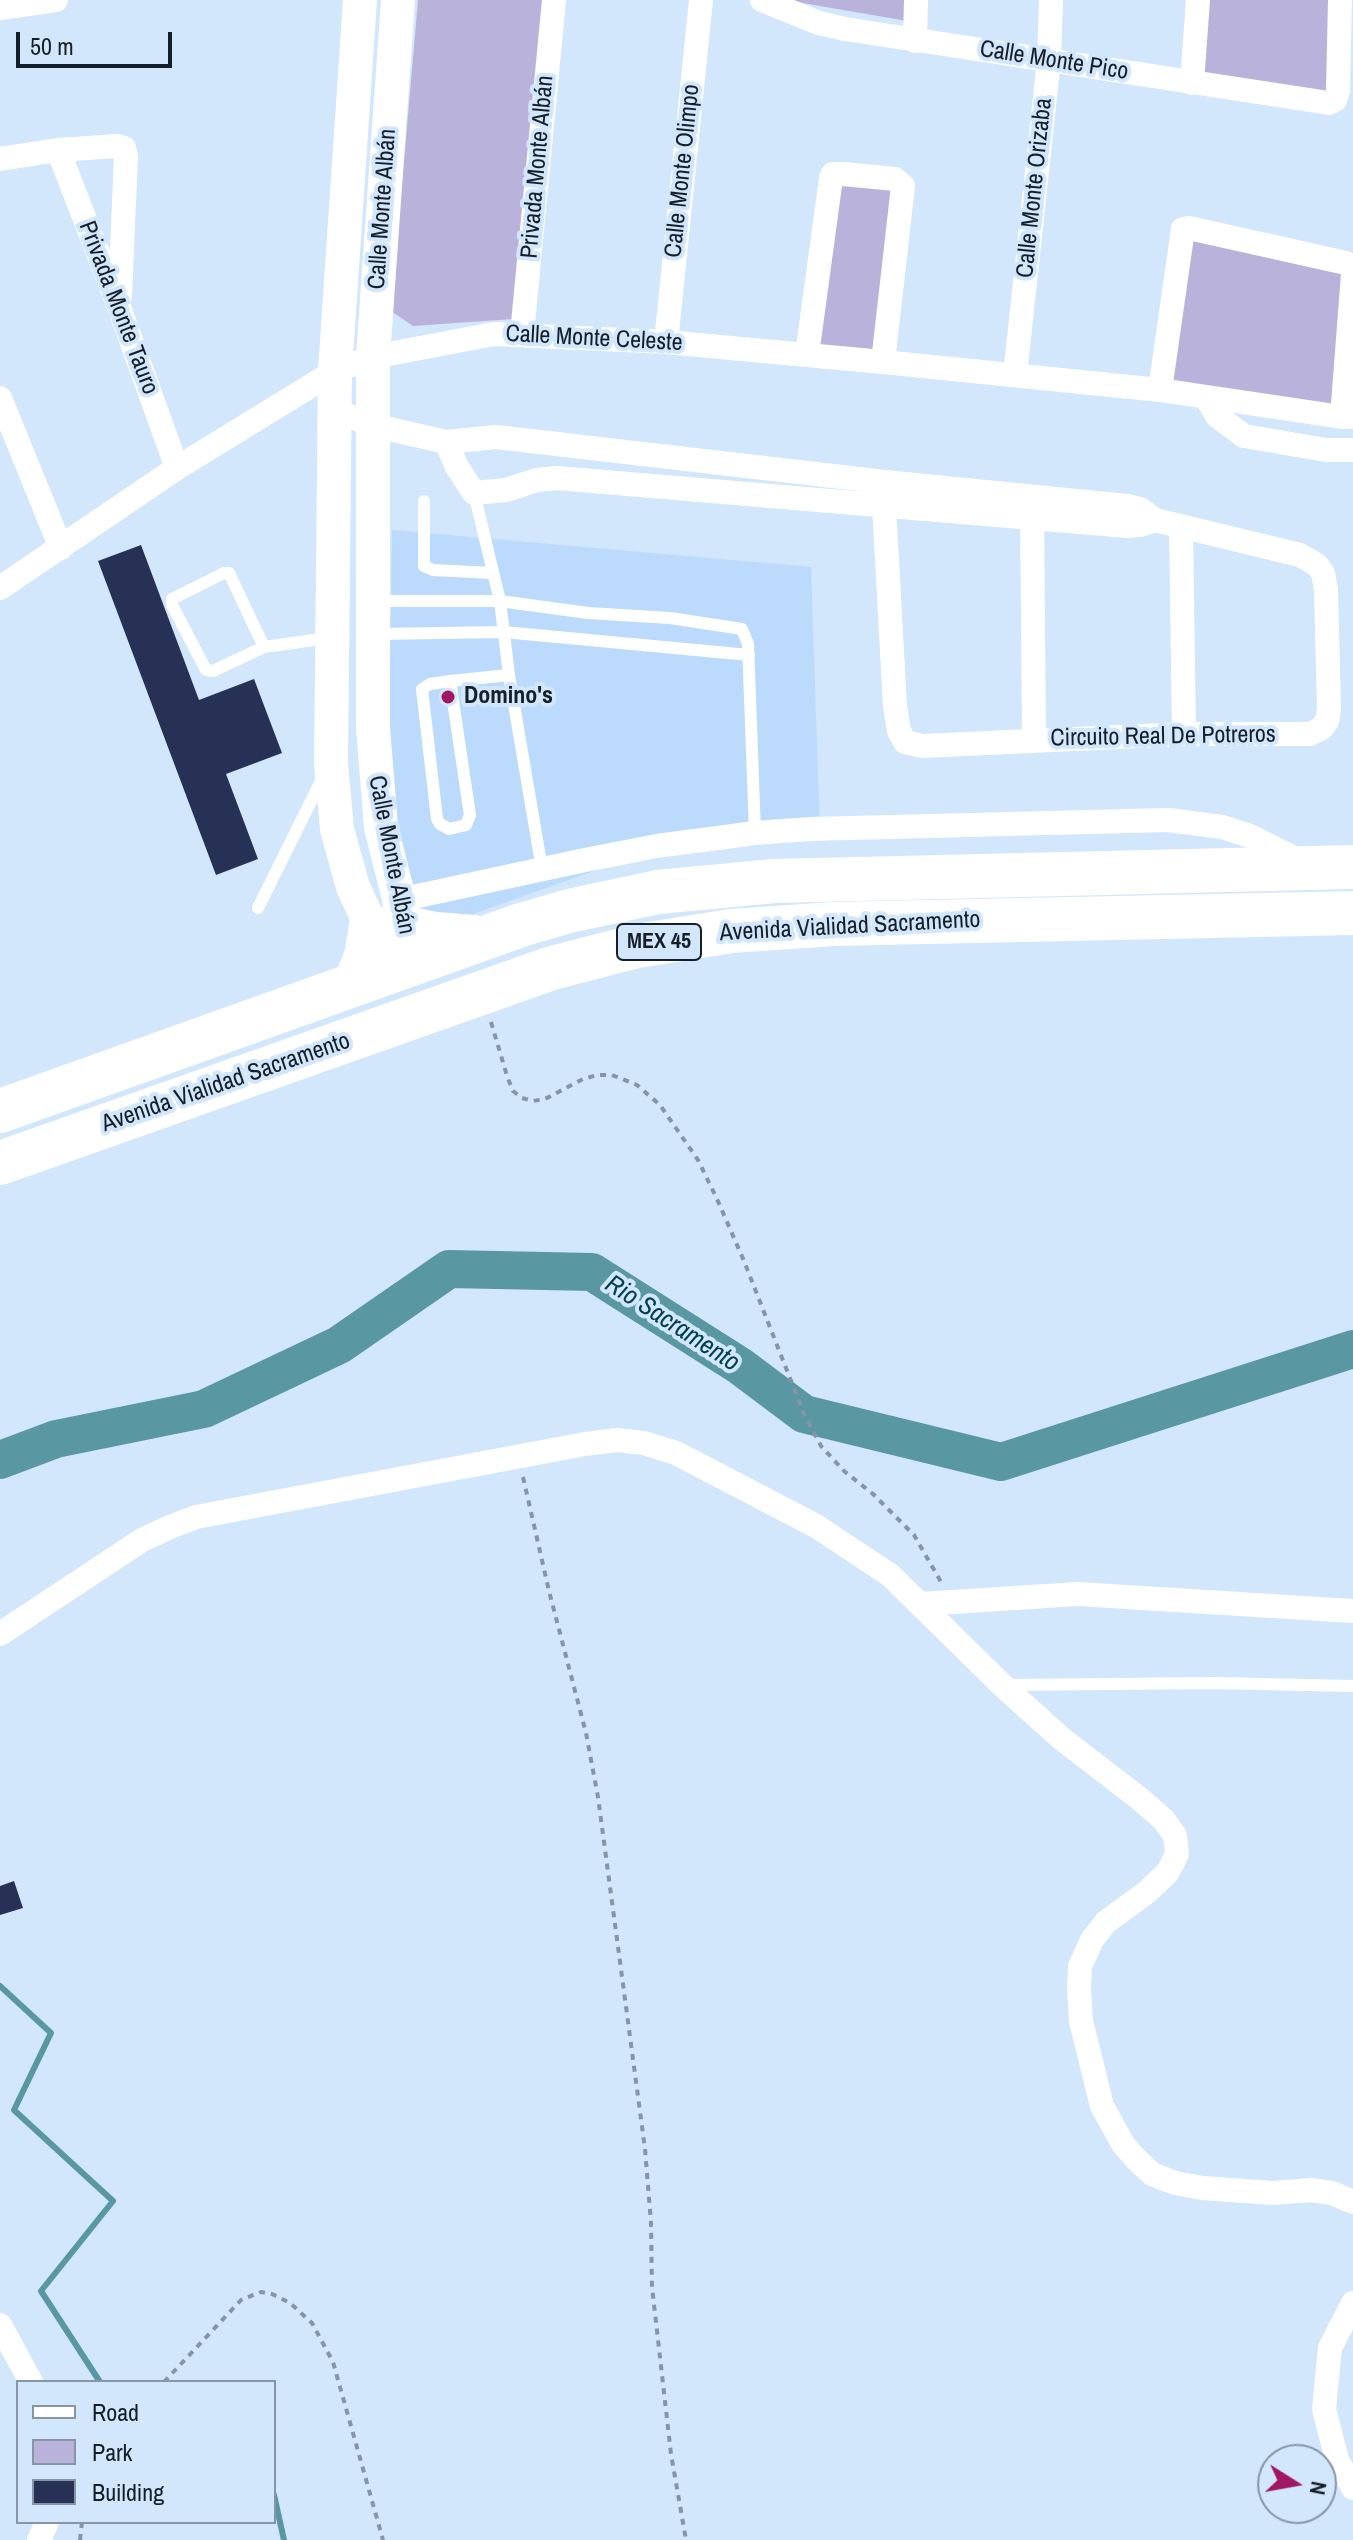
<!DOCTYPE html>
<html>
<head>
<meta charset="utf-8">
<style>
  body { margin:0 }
  #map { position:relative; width:1353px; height:2540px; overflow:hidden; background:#d2e6fc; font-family:"Archivo Narrow",sans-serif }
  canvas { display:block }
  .legend { position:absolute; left:16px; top:2380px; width:260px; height:144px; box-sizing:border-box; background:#d2e6fc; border:2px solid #8796a7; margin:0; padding:10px 14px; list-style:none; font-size:24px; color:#161f28 }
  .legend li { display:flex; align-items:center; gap:16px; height:40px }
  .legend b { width:40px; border:2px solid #8796a7 }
  .north { position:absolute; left:1257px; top:2444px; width:80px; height:80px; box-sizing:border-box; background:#d2e6fc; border:2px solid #8796a7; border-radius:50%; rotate:101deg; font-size:22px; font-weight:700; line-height:32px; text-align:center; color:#161f28 }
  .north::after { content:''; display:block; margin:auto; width:28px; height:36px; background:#9f1865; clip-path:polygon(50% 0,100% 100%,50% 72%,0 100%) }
  .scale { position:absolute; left:16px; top:32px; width:156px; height:36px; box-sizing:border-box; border:4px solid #161f28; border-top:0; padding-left:10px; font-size:24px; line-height:28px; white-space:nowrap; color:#161f28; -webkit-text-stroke:6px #d2e6fc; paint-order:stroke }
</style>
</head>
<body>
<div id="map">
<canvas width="1353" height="2540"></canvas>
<ul class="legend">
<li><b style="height:10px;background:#fff"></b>Road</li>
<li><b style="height:22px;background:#b9b3dc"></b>Park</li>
<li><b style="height:22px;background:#273156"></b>Building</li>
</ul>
<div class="north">N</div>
<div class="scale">50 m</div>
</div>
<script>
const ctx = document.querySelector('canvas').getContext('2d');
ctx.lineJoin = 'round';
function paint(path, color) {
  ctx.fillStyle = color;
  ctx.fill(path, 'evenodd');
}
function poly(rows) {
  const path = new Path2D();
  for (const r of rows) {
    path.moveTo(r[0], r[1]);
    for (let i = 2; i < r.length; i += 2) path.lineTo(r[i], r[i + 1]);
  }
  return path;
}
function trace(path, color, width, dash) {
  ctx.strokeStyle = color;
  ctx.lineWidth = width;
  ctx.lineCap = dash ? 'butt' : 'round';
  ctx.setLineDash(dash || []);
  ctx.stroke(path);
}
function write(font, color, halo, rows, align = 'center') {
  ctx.font = font + ' "Archivo Narrow",sans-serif';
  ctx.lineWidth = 8;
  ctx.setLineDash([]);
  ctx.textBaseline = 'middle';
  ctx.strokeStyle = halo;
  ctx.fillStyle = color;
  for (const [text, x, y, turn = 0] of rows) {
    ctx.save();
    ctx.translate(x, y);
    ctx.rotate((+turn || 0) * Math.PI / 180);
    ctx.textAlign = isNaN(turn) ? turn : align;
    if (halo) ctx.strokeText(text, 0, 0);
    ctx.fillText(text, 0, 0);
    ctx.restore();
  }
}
paint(poly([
  [392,530,811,567,820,833,605,867,431,929,401,851,389,749]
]), '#bcdbfc');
paint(poly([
  [418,0,547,0,513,319,413,326,391,311],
  [906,0,907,21,791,1,792,0],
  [1202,0,1339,0,1341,103,1200,85],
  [837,174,901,183,884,357,812,351],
  [1182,228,1353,255,1341,420,1164,392]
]), '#b9b3dc');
trace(poly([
  [0,1986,51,2033,14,2110,113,2201,41,2291,100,2382],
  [274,2495,284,2540]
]), '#5998a3', 6);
trace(poly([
  [0,1460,56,1439,204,1409,339,1345,449,1269,592,1272,740,1366,804,1414,1001,1462,1353,1349]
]), '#5998a3', 38);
paint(poly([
  [141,545,199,700,254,679,282,753,226,774,258,859,216,875,98,561],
  [14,1881,23,1908,0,1915,0,1886]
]), '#273156');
trace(poly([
  [491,1022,507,1076,513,1091,522,1098,533,1101,545,1099,583,1079,597,1075,612,1075,637,1085,660,1105,698,1160,717,1199,744,1261,804,1414,821,1446,844,1471,873,1494,914,1535,941,1582],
  [523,1477,549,1591,586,1733,598,1797,645,2149,651,2223,652,2287,671,2454,686,2540],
  [164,2382,241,2300,261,2292,272,2294,290,2303,312,2323,333,2362,383,2540],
  [80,2540,82,2522]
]), '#8595a5', 4, [6, 6]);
trace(poly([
  [474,493,500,601,509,675,542,869],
  [424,501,424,566,433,570,493,573],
  [376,601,500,601,588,613,670,618,742,629,748,644,755,833],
  [376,634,504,632,749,655],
  [264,647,229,573,224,573,172,599,172,605,206,670,213,671,264,647,328,638],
  [450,681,470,815,466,825,449,829,440,824,437,819,422,689,430,684,450,681,509,675],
  [258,908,323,777],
  [1005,1685,1214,1683,1353,1686]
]), '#fff', 12);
trace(poly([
  [762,0,819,23,845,29,1329,103,1335,100,1338,91,1340,0],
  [0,8,56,0],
  [915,41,916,0],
  [1192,83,1198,0],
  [58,150,119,307,177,468],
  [0,159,58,150,117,146,124,148,126,156,120,296],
  [522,334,554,0],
  [666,342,701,0],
  [807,355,831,178,833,174,843,174,895,179,903,186,883,362],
  [1015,375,1049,60,1051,0],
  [1160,390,1183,229,1189,228,1346,263,1353,269],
  [1206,397,1217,416,1244,436,1326,450,1353,450],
  [0,398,61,548],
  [334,410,372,425,446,442,496,437,885,482,1127,506,1140,509,1155,520,1300,555,1317,565,1323,573,1326,589,1329,709,1327,721,1322,728,1310,734,1184,734,922,746,905,742,899,731,895,706,884,506,885,482],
  [1342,417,1353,274],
  [446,442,457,467,474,493,506,490,537,480,557,478,1127,526,1140,525,1155,520],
  [1032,503,1034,741],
  [1181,526,1184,734],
  [0,588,177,468,335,371,373,357,494,334,666,342,883,362,1160,390,1342,417,1353,417],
  [399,900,585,860,657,846,755,833,810,829,1168,820,1222,827,1250,836,1300,861],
  [921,1604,1078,1594,1353,1611],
  [0,1634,142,1540,170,1527,196,1517,585,1444,617,1440,644,1443,676,1453,816,1526,890,1575,1002,1685,1062,1739,1140,1799,1164,1820,1175,1836,1177,1854,1168,1872,1147,1892,1106,1922,1092,1940,1080,1966,1079,1989,1081,2021,1102,2106,1123,2144,1136,2159,1152,2174,1175,2183,1202,2188,1273,2193,1311,2190,1332,2193,1353,2202],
  [1353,2303,1330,2348,1324,2409,1337,2460,1353,2488],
  [0,2325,31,2382],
  [39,2540,47,2522]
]), '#fff', 24);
trace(poly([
  [360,0,335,371,331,764,337,829,353,887,371,926,388,945,409,963],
  [398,0,373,357,373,728,381,827,403,915,409,951]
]), '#fff', 34);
trace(poly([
  [405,928,436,934,473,937],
  [356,982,366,956,371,926],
  [0,1111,521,925,569,911,658,892,774,881,1353,867],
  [0,1163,552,968,637,946,731,931,834,924,1353,913]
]), '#fff', 44);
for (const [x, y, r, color] of [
  [448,697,8,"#9f1865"]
]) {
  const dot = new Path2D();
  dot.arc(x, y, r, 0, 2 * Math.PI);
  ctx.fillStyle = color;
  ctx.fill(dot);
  trace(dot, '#d2e6fc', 3);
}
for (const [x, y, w] of [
  [659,942,84]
]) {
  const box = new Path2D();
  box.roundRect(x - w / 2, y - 18, w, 36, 6);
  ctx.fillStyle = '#d2e6fc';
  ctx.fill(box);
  trace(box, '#161f28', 2);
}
write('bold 22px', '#161f28', null, [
  ["MEX 45",659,942]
]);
write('24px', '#161f28', '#d2e6fc', [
  ["Calle Monte Pico",1054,61,9],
  ["Privada Monte Albán",538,167,-85],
  ["Calle Monte Olimpo",683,171,-84],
  ["Calle Monte Orizaba",1035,188,-84],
  ["Calle Monte Albán",383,209,-86],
  ["Privada Monte Tauro",118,308,69],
  ["Calle Monte Celeste",594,339,3],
  ["Circuito Real De Potreros",1163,737,-1],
  ["Calle Monte Albán",391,855,79],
  ["Avenida Vialidad Sacramento",850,927,-3],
  ["Avenida Vialidad Sacramento",226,1083,-19]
]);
write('bold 24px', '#161f28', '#d2e6fc', [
  ["Domino's",464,697]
], 'left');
write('italic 26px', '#034149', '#d2e6fc', [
  ["Rio Sacramento",672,1324,33]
]);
</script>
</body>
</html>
